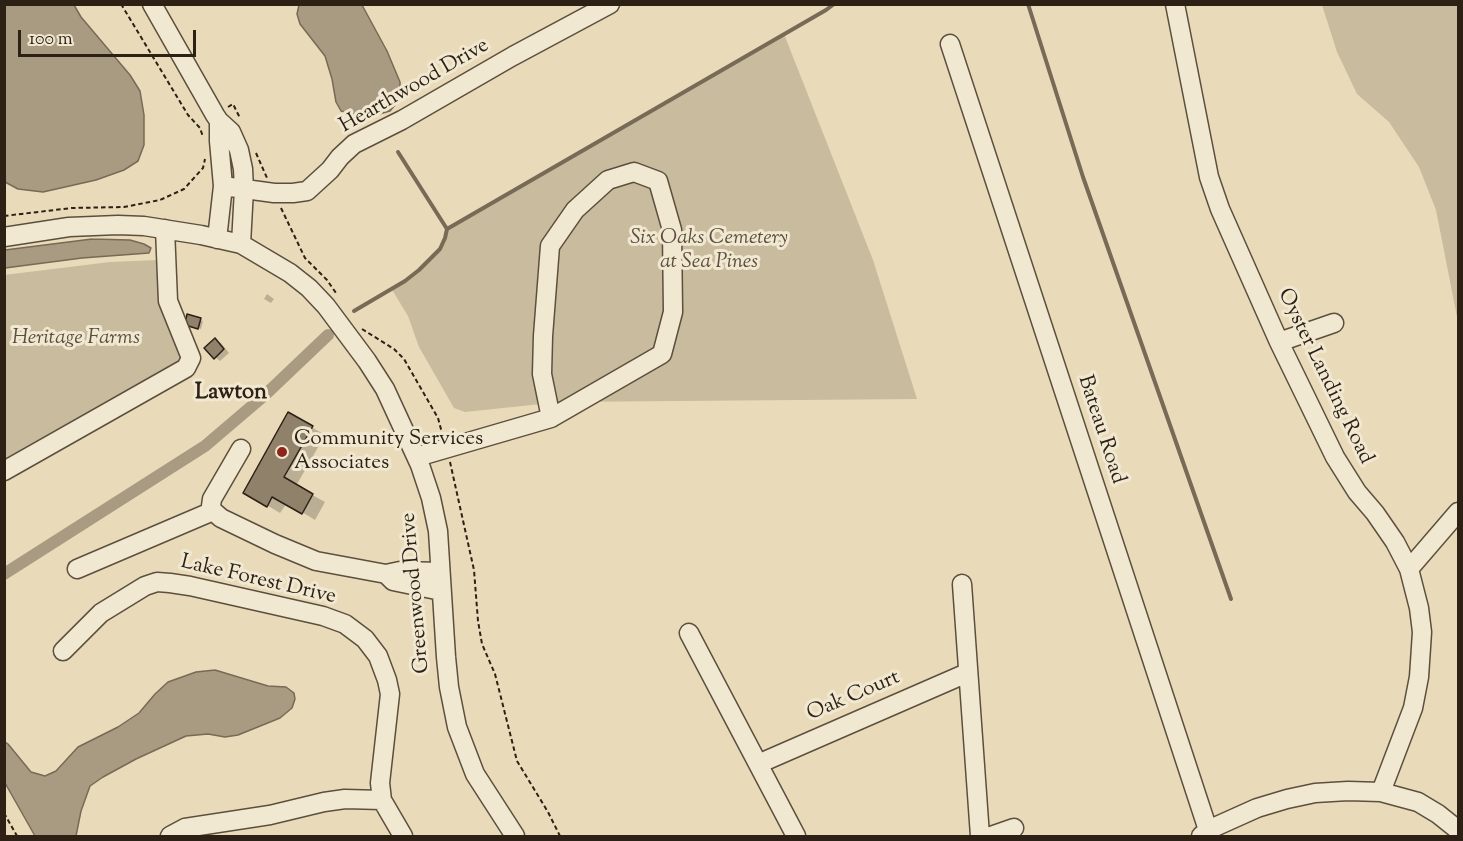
<!DOCTYPE html>
<html>
<head>
<meta charset="utf-8">
<style>
  body { margin:0 }
  #map { position:relative; width:1463px; height:841px; overflow:hidden; background:#e9dbb9; font-family:"Sorts Mill Goudy",serif }
  canvas { display:block }
  .frame { position:absolute; inset:0; border:6px solid #2d2015; pointer-events:none }
  .scale { position:absolute; left:18px; top:30px; width:178px; height:27px; box-sizing:border-box; border:3px solid #2d2015; border-top:0; padding-left:8px; font-size:18px; line-height:21px; white-space:nowrap; color:#2d2015; -webkit-text-stroke:4px #f1e8d2; paint-order:stroke }
</style>
</head>
<body>
<div id="map">
<canvas width="1463" height="841"></canvas>
<div class="frame"></div>
<div class="scale">100 m</div>
</div>
<script>
const ctx = document.querySelector('canvas').getContext('2d');
ctx.lineJoin = 'round';
function paint(path, color) {
  ctx.fillStyle = color;
  ctx.fill(path, 'evenodd');
}
function poly(rows) {
  const path = new Path2D();
  for (const r of rows) {
    path.moveTo(r[0], r[1]);
    for (let i = 2; i < r.length; i += 2) path.lineTo(r[i], r[i + 1]);
  }
  return path;
}
function trace(path, color, width, dash) {
  ctx.strokeStyle = color;
  ctx.lineWidth = width;
  ctx.lineCap = dash ? 'butt' : 'round';
  ctx.setLineDash(dash || []);
  ctx.stroke(path);
}
function write(font, color, halo, rows, align = 'center') {
  ctx.font = font + ' "Sorts Mill Goudy",serif';
  ctx.lineWidth = 6;
  ctx.setLineDash([]);
  ctx.textBaseline = 'middle';
  ctx.strokeStyle = halo;
  ctx.fillStyle = color;
  for (const [text, x, y, turn = 0] of rows) {
    ctx.save();
    ctx.translate(x, y);
    ctx.rotate((+turn || 0) * Math.PI / 180);
    ctx.textAlign = isNaN(turn) ? turn : align;
    if (halo) ctx.strokeText(text, 0, 0);
    ctx.fillText(text, 0, 0);
    ctx.restore();
  }
}
paint(poly([
  [1322,5,1458,5,1458,322,1436,210,1419,167,1389,122,1357,94,1337,52],
  [784,34,873,260,917,399,560,402,465,412,454,408,419,347,408,316,391,288,405,281,419,270,440,249,445,238,447,229],
  [158,260,159,301,185,359,5,464,4,275,110,262]
]), '#c9bb9d');
const water = poly([
  [5,4,74,5,81,17,130,75,140,91,144,115,144,145,138,161,124,170,96,180,43,192,18,189,5,182,5,4],
  [299,5,362,5,387,51,400,82,400,99,390,111,376,115,353,114,341,111,336,102,332,79,325,56,300,24,297,14,299,5],
  [92,239,130,240,144,244,151,248,149,253,82,258,5,268,5,250,92,239],
  [215,670,268,686,286,687,294,693,295,699,292,708,280,718,238,735,225,737,208,734,186,736,136,759,103,777,90,786,81,811,76,836,35,836,5,783,5,742,8,744,31,772,45,776,56,771,78,747,118,727,139,713,155,694,168,682,196,672,215,670]
]);
paint(water, '#a99b81');
trace(water, '#776a56', 1.5);
paint(poly([
  [267,294,274,299,271,303,264,299],
  [200,320,203,321,201,329,189,326],
  [215,340,221,343,229,353,220,361,215,357],
  [289,414,325,435,296,486,325,502,315,520,287,503,280,513,245,492]
]), '#0003');
trace(poly([
  [1028,4,1083,177,1231,599],
  [398,152,447,229],
  [354,311,405,281,419,270,440,249,445,238,447,229,826,10,834,4]
]), '#776a56', 4);
trace(poly([
  [4,574,205,446,266,394,328,335]
]), '#a99b81', 12);
const building = poly([
  [187,314,201,318,198,329,185,325,187,314],
  [215,338,224,349,214,359,204,348,215,338],
  [288,412,313,426,284,477,313,494,302,514,272,497,267,507,243,493,288,412]
]);
paint(building, '#8f816a');
trace(building, '#2d2015', 1.5);
const minor = poly([
  [152,4,215,115,219,121,231,132,239,150,243,169,244,189,241,244],
  [1175,4,1209,177,1220,209,1279,342,1335,457,1357,492,1375,513,1395,542,1409,569,1419,608,1422,632,1419,677,1413,708,1381,792],
  [950,44,1208,830],
  [223,186,274,193,293,193,307,191,330,170,340,157,354,144,402,120,513,56,610,4],
  [4,237,69,227,118,225,144,226,201,235,241,244,290,273,309,288,326,306,367,361,385,389,420,465,431,498,438,531,446,657,449,687,457,727,475,774,515,836],
  [217,239,223,186,219,141,219,121],
  [1279,342,1334,323],
  [241,449,212,499,211,506,213,511,221,518,275,544,316,561,386,574,400,571,440,572],
  [417,457,551,418,662,354,673,312,672,230,658,181,634,172,608,180,575,210,550,246,543,336,542,374,551,418],
  [4,471,186,368,191,358,168,301,165,229],
  [77,569,213,511],
  [1409,569,1458,512],
  [386,574,393,581,441,591],
  [962,584,980,836],
  [689,633,796,836],
  [63,651,101,613,145,586,157,582,170,583,190,586,323,616,345,624,365,639,378,656,387,680,390,694,380,783,382,800,403,836],
  [758,764,967,673],
  [170,836,185,828,270,815,324,802,345,799,382,800],
  [991,836,1014,828],
  [1201,836,1208,830,1257,808,1287,799,1315,793,1348,791,1381,792,1418,802,1438,814,1458,830]
]);
trace(minor, '#5c4f3e', 21);
trace(poly([
  [121,4,188,115,200,128,203,137],
  [228,107,233,104,240,118],
  [256,153,267,178],
  [281,208,305,258,327,280,336,293],
  [4,216,72,208,124,207,160,200,184,189,203,168,205,159],
  [362,329,394,349,404,359,438,418,442,433],
  [450,462,474,570,478,621,482,644,495,674,517,761,548,812,560,836],
  [4,813,17,836]
]), '#2d2015', 2, [4.5, 3]);
trace(minor, '#f1e8d2', 18);
for (const [x, y, r, color] of [
  [282,452,6,"#8f2418"]
]) {
  const dot = new Path2D();
  dot.arc(x, y, r, 0, 2 * Math.PI);
  ctx.fillStyle = color;
  ctx.fill(dot);
  trace(dot, '#f1e8d2', 2);
}
write('21px', '#2d2015', '#f1e8d2', [
  ["Hearthwood Drive",415,87,-30],
  ["Oyster Landing Road",1324,377,64],
  ["Bateau Road",1100,430,72],
  ["Lake Forest Drive",258,581,13],
  ["Greenwood Drive",417,593,-95],
  ["Oak Court",854,697,-23]
]);
write('italic 21px', '#5c4e3e', '#f1e8d2', [
  ["Six Oaks Cemetery",709,239],
  ["at Sea Pines",709,263],
  ["Heritage Farms",76,339]
]);
write('21px', '#2d2015', '#f1e8d2', [
  ["Community Services",294,440],
  ["Associates",294,464]
], 'left');
write('bold 22px', '#2d2015', '#f1e8d2', [
  ["Lawton",231,394]
]);
</script>
</body>
</html>
